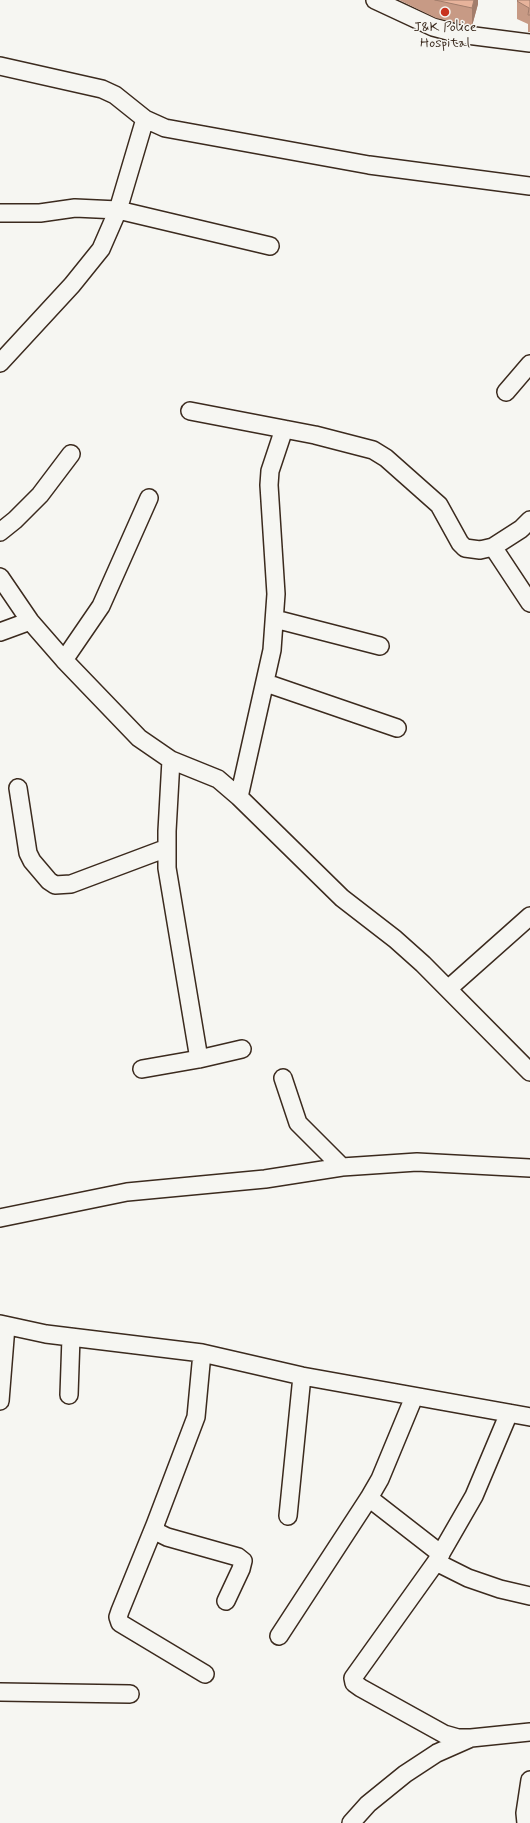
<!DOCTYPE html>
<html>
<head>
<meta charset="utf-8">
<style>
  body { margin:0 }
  canvas { display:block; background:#f6f6f2 }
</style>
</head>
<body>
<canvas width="530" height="1823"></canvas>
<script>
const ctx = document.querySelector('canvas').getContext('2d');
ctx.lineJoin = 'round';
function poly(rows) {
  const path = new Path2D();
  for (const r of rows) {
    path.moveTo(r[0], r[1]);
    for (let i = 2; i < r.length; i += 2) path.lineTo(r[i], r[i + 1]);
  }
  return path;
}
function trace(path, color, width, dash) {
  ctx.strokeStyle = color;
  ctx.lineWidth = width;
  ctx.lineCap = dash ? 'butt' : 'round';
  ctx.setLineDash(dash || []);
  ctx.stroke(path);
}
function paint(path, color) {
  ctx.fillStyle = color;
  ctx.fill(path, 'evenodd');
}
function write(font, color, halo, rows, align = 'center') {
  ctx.font = font + ' Mynerve,sans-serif';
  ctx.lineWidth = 3;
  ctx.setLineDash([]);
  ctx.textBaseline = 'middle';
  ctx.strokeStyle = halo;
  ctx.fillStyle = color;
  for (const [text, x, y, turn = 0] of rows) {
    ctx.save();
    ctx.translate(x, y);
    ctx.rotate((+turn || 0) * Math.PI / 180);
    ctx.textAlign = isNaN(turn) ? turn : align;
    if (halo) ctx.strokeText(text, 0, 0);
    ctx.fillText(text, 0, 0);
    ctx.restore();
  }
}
const minor = poly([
  [375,0,433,27,459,34,530,43],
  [0,66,102,89,115,95,145,119,165,128,369,165,530,186],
  [0,213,40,213,75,208,118,210,270,246],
  [0,363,72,285,101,249,118,210,145,119],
  [506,392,530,364],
  [190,411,315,435,373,450,386,458,439,505,460,543,465,548,480,550,493,547,530,603],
  [0,532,15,520,40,495,71,454],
  [493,547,521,529,530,520],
  [0,577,30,621,64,660,139,738,171,760,218,779,239,797,342,898,395,939,423,964,530,1072],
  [275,619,380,646],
  [0,632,30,621],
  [64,660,101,606,149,498],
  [266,683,397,728],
  [171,760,167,831,167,868,199,1059],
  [18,788,28,853,32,861,49,881,55,885,71,884,167,848],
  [239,797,272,650,276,594,269,485,270,471,284,429],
  [448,989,530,916],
  [142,1069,199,1059,242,1049],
  [283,1078,298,1123,342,1167],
  [0,1218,127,1192,265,1179,342,1167,417,1162,530,1168],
  [0,1324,46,1334,202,1353,302,1376,530,1417],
  [202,1353,196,1417,155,1525,157,1532,167,1537,238,1557,243,1561,241,1569,226,1601],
  [69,1395,71,1337],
  [0,1401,6,1326],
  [509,1413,474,1496,436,1562,353,1678,354,1683,361,1688,444,1734,458,1738,471,1738,530,1732],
  [369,1498,441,1554],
  [288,1516,302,1376],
  [155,1525,120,1611,118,1617,120,1623,205,1674],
  [436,1562,468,1578,500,1589,530,1596],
  [279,1636,369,1498,380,1479,414,1397],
  [0,1692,130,1694],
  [351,1823,368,1804,405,1774,437,1753,471,1738],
  [526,1823,525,1813,530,1780]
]);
trace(minor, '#3b2a1e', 20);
trace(minor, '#f6f6f2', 17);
paint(poly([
  [399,0,478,0,478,4,472,26,436,18],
  [530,0,530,32,528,32,528,24,517,19,517,1]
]), '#c79a85');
paint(poly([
  [474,0,478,0,478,4,472,26,472,8]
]), '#a27d6c');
const building = poly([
  [435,0,474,0,472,8,435,0],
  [518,0,530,0,530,15,528,15,529,8,517,1,518,0]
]);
paint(building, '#e7b39b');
trace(building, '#a27d6c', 1);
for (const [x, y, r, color] of [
  [445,12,5,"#c8321e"]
]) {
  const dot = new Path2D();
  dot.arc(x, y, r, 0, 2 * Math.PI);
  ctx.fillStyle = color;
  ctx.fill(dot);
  trace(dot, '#f6f6f2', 1.5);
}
write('14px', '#3b2a1e', '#f6f6f2', [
  ["J&K Police",445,28],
  ["Hospital",445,44]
]);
</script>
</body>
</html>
